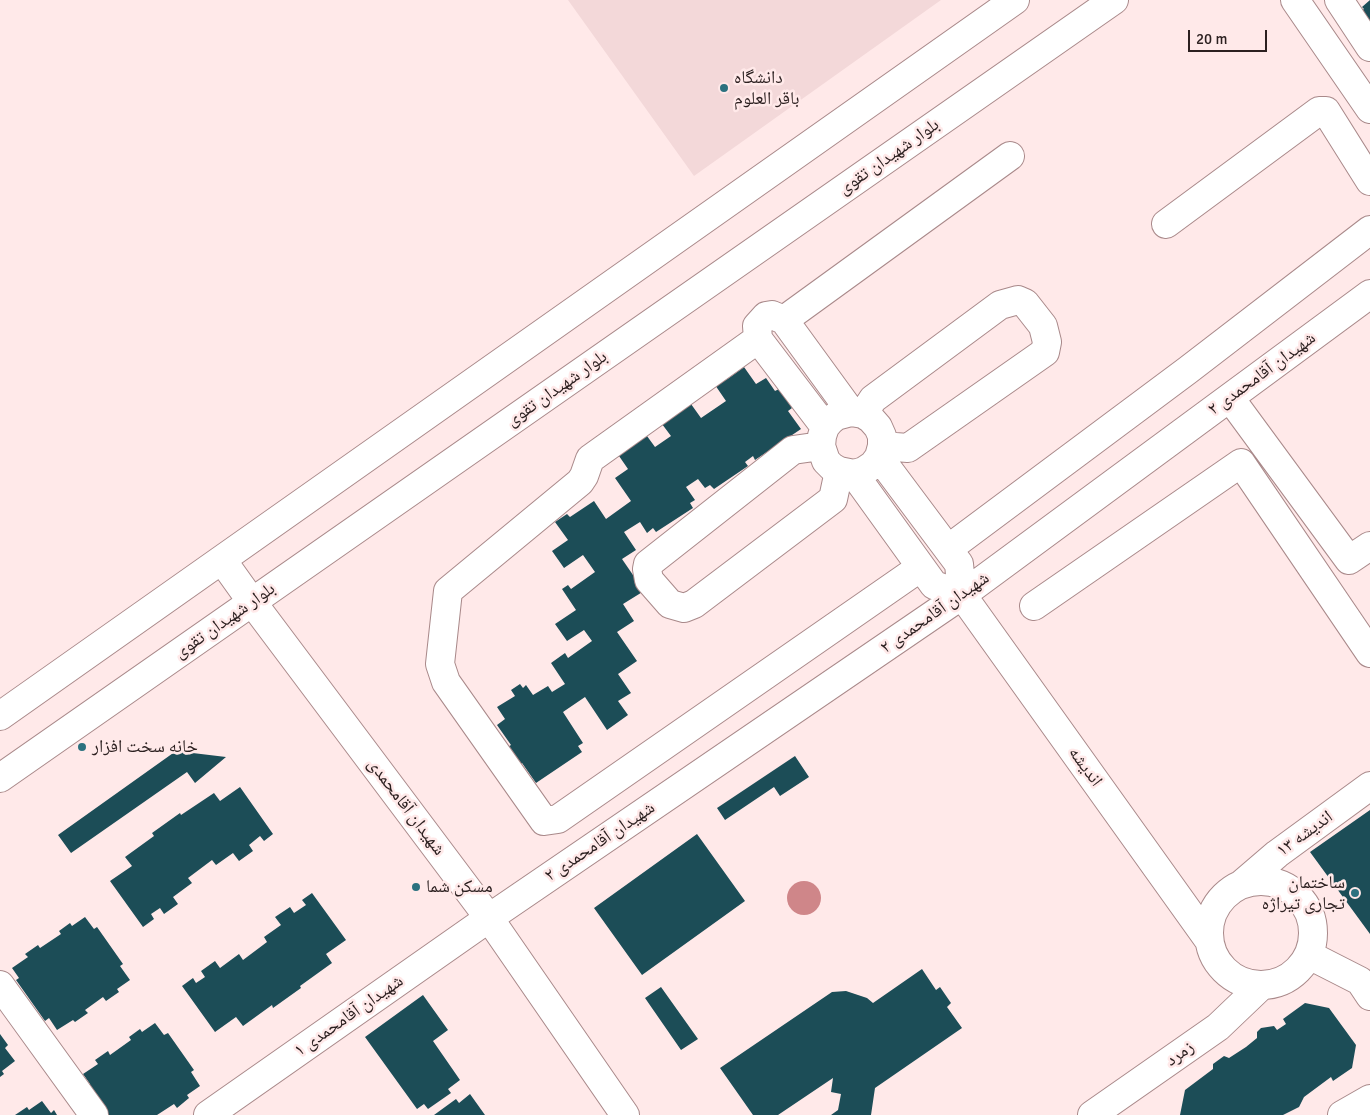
<!DOCTYPE html>
<html>
<head>
<meta charset="utf-8">
<style>
  body { margin:0 }
  #map { position:relative; width:1370px; height:1115px; overflow:hidden; background:#ffe9e9; font-family:Signika,sans-serif }
  canvas { display:block }
  .scale { position:absolute; left:1188px; top:30px; width:79px; height:22px; box-sizing:border-box; border:2px solid #2c2020; border-top:0; padding-left:6px; font-size:15px; line-height:18px; white-space:nowrap; color:#2c2020; -webkit-text-stroke:4px #ffe9e9; paint-order:stroke }
</style>
</head>
<body>
<div id="map">
<canvas width="1370" height="1115"></canvas>
<div class="scale">20 m</div>
</div>
<script>
const ctx = document.querySelector('canvas').getContext('2d');
ctx.lineJoin = 'round';
function paint(path, color) {
  ctx.fillStyle = color;
  ctx.fill(path, 'evenodd');
}
function poly(rows) {
  const path = new Path2D();
  for (const r of rows) {
    if (r.length === 3) {
      path.moveTo(r[0] + r[2], r[1]);
      path.arc(r[0], r[1], r[2], 0, 2 * Math.PI);
      continue;
    }
    path.moveTo(r[0], r[1]);
    for (let i = 2; i < r.length; i += 2) path.lineTo(r[i], r[i + 1]);
  }
  return path;
}
function trace(path, color, width, dash) {
  ctx.strokeStyle = color;
  ctx.lineWidth = width;
  ctx.lineCap = dash ? 'butt' : 'round';
  ctx.setLineDash(dash || []);
  ctx.stroke(path);
}
function write(font, color, halo, rows, align = 'center') {
  ctx.font = font + ' Signika,"Noto Naskh Arabic",sans-serif';
  ctx.lineWidth = 5;
  ctx.setLineDash([]);
  ctx.textBaseline = 'middle';
  ctx.strokeStyle = halo;
  ctx.fillStyle = color;
  for (const [text, x, y, turn = 0] of rows) {
    ctx.save();
    ctx.translate(x, y);
    ctx.rotate((+turn || 0) * Math.PI / 180);
    ctx.textAlign = isNaN(turn) ? turn : align;
    if (halo) ctx.strokeText(text, 0, 0);
    ctx.fillText(text, 0, 0);
    ctx.restore();
  }
}
paint(poly([
  [568,0,941,0,694,176]
]), '#f3d8d9');
paint(poly([
  [804,898,17]
]), '#cf8689');
paint(poly([
  [1370,0,1370,29,1358,13,1364,9,1362,7],
  [744,367,756,384,766,378,775,391,779,389,792,408,788,411,801,429,755,460,753,456,745,462,748,466,714,489,710,485,705,488,698,479,686,487,695,500,690,503,693,508,656,532,653,528,647,533,640,522,624,532,636,550,622,559,644,591,623,604,634,621,617,632,637,661,618,674,631,693,618,701,628,715,607,730,585,697,563,712,583,743,578,746,582,752,536,783,522,763,518,766,506,748,511,745,497,725,505,719,497,707,515,696,511,690,520,684,523,688,526,685,533,695,548,686,552,692,565,684,551,663,565,653,568,658,592,641,584,630,567,641,555,624,576,610,562,589,568,585,571,589,595,572,583,555,564,568,552,551,568,540,555,522,567,514,570,517,594,501,606,519,631,501,615,478,628,469,619,456,623,453,620,449,626,450,647,436,655,447,671,436,662,424,681,411,678,407,684,403,687,407,691,404,701,418,726,401,713,382,723,376,726,380],
  [176,751,226,757,195,783,187,772,71,853,58,835],
  [795,756,809,777,780,796,774,787,725,820,717,808],
  [240,787,273,834,264,841,260,836,249,845,253,851,239,861,233,853,216,865,212,860,188,878,192,883,173,897,178,904,164,914,160,908,151,914,154,919,143,927,110,881,132,866,125,857,154,836,152,833,180,813,181,815,214,793,220,801],
  [1370,810,1370,934,1310,852],
  [697,834,745,901,642,975,594,908],
  [312,893,346,940,326,954,332,963,300,986,301,988,273,1008,272,1005,243,1026,236,1017,215,1032,182,986,193,978,196,983,205,977,201,971,215,961,220,968,239,954,243,960,267,942,264,937,281,925,275,917,290,907,294,913,306,905,302,900],
  [85,917,94,929,97,927,123,964,120,966,130,980,117,989,119,992,106,1001,103,997,85,1010,88,1013,75,1022,73,1020,57,1030,49,1018,45,1021,16,980,19,978,12,968,28,957,25,954,38,945,40,948,61,934,59,931,70,923,72,926],
  [922,969,936,990,940,987,951,1003,947,1007,962,1028,875,1088,871,1115,831,1115,838,1110,841,1094,831,1092,833,1078,778,1115,753,1115,720,1068,832,992,846,991,867,998,873,1003],
  [661,987,698,1039,681,1050,645,998],
  [423,995,448,1030,433,1041,460,1080,448,1089,451,1093,428,1109,424,1104,417,1109,365,1037],
  [1305,1003,1329,1008,1356,1045,1352,1068,1333,1081,1331,1077,1304,1097,1299,1107,1283,1115,1180,1115,1185,1090,1213,1069,1213,1064,1224,1056,1229,1058,1246,1047,1257,1038,1257,1032,1261,1028,1274,1026,1277,1030,1286,1024,1283,1019],
  [155,1023,164,1035,168,1033,194,1070,191,1072,200,1086,187,1095,189,1098,177,1108,174,1104,157,1115,106,1115,86,1086,90,1084,83,1074,98,1064,95,1060,108,1051,110,1055,131,1040,129,1037,140,1029,142,1032],
  [0,1034,8,1045,5,1048,15,1061,2,1071,4,1074,0,1077],
  [470,1094,485,1115,434,1115,456,1099,459,1103],
  [42,1101,51,1113,54,1110,57,1115,15,1115,27,1107,29,1110]
]), '#1c4d57');
const minor = poly([
  [1295,0,1370,109],
  [1339,0,1370,47],
  [1166,224,1319,111,1326,111,1370,181],
  [784,320,1010,156],
  [758,339,590,459,584,476,580,482,448,591,440,664,446,682,544,821,558,819,921,567],
  [1230,398,1349,560,1370,546],
  [863,414,873,399,1000,305,1018,300,1025,303,1043,326,1047,342,1045,352,908,448,882,446],
  [825,427,758,339,757,326,766,316,772,315,784,320,851,412,863,414,871,419,878,427,882,436,882,446,879,457,873,465,864,471,854,474,839,471,832,467,826,461,821,446,822,436,825,427,830,421,836,416,851,412],
  [821,446,793,450,648,564,647,569,649,580,670,604,684,608,694,604,833,499,839,471],
  [879,457,959,564,962,595,1208,939],
  [854,474,934,585,962,595],
  [948,549,1188,370,1370,230],
  [252,602,489,918,625,1115],
  [1034,606,1241,463,1370,653],
  [1261,933,52],
  [1242,884,1277,854,1370,786],
  [1309,955,1360,981,1370,996],
  [0,985,94,1115],
  [208,1115,489,918,962,595,1370,294],
  [1092,1115,1218,1027,1261,986],
  [1342,1115,1370,1099]
]);
const major = poly([
  [222,560,252,602],
  [0,716,1015,0],
  [0,778,1114,0]
]);
trace(minor, '#a9898a', 30);
trace(major, '#a9898a', 30);
trace(minor, '#fff', 28);
trace(major, '#fff', 28);
for (const [x, y, r, color] of [
  [724,88,5,"#2b717f"],
  [82,747,5,"#2b717f"],
  [416,887,5,"#2b717f"],
  [1355,893,5,"#2b717f"]
]) {
  const dot = new Path2D();
  dot.arc(x, y, r, 0, 2 * Math.PI);
  ctx.fillStyle = color;
  ctx.fill(dot);
  trace(dot, '#ffe9e9', 2);
}
write('18px', '#2c2020', '#ffe9e9', [
  ["دانشگاه",734,78],
  ["باقر العلوم",734,99],
  ["خانه سخت افزار",92,747],
  ["ساختمان",1345,883,"right"],
  ["تجاری تیراژه",1345,904,"right"],
  ["مسکن شما",426,887]
], 'left');
write('18px', '#2c2020', '#ffe9e9', [
  ["بلوار شهیدان تقوی",889,157,-35],
  ["شهیدان آقامحمدی ۲",1262,374,-36],
  ["بلوار شهیدان تقوی",557,389,-35],
  ["شهیدان آقامحمدی ۲",935,613,-35],
  ["بلوار شهیدان تقوی",225,621,-35],
  ["انديشه",1085,767,54],
  ["شهیدان آقامحمدی",406,807,53],
  ["اندیشه ۱۳",1305,834,-36],
  ["شهیدان آقامحمدی ۲",600,842,-34],
  ["شهیدان آقامحمدی ۱",349,1016,-35],
  ["زمرد",1180,1054,-35]
]);
</script>
</body>
</html>
